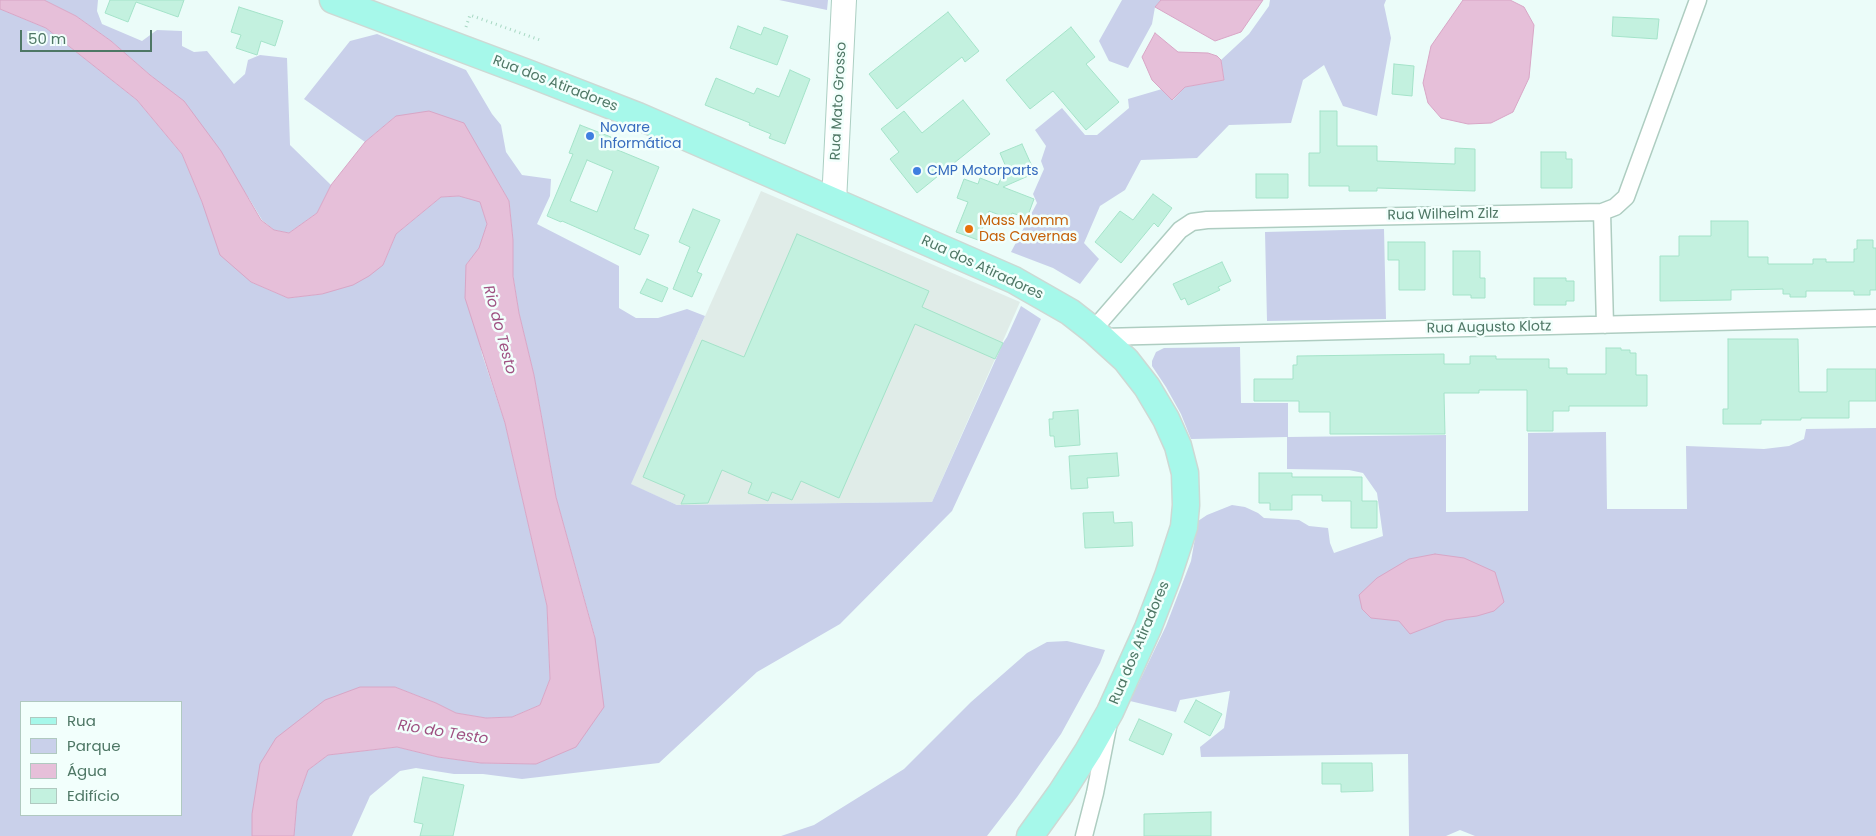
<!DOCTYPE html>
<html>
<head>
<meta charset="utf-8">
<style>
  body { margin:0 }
  #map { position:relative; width:1876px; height:836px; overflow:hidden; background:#ebfcf9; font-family:Poppins,sans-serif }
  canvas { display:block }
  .legend { position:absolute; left:20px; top:701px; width:162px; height:115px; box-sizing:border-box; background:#f2fffc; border:1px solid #b0c9c0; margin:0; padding:6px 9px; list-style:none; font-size:15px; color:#4e7765 }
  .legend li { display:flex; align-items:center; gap:10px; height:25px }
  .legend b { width:25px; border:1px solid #b0c9c0 }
  .scale { position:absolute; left:20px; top:30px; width:132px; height:22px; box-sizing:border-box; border:2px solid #4e7765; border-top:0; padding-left:6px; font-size:15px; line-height:18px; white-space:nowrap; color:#4e7765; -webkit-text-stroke:4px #f2fffc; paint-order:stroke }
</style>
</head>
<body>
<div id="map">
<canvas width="1876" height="836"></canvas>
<ul class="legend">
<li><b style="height:6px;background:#a6f8ea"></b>Rua</li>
<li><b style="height:14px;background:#c9d0ea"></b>Parque</li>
<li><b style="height:14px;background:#e6bfd9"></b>Água</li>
<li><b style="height:14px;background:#c3f1df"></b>Edifício</li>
</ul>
<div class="scale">50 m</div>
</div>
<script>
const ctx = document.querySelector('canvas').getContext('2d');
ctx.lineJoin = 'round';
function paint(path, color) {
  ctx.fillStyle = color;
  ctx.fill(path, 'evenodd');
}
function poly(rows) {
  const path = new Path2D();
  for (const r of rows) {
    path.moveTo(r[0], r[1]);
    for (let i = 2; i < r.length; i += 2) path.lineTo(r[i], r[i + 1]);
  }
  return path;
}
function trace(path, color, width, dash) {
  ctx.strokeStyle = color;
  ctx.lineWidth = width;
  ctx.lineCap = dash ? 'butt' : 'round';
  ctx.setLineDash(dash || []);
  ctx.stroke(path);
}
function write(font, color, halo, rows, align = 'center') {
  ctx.font = font + ' Poppins,sans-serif';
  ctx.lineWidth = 5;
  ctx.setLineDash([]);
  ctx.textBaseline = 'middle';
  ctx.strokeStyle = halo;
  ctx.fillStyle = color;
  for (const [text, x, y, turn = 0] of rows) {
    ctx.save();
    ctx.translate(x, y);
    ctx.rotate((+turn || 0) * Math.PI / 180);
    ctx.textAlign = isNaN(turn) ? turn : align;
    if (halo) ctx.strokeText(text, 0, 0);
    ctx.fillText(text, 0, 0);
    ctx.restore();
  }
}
paint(poly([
  [761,191,1020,302,932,502,677,505,630,484]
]), '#e0ece8');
paint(poly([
  [44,0,98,0,97,11,102,24,142,41,157,30,182,31,182,46,194,52,207,51,234,84,245,74,248,60,260,55,287,58,290,145,331,185,317,213,289,233,274,230,262,220,250,200,184,102,150,75,111,41,76,16],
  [779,0,828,0,827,10],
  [1122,0,1161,0,1155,7,1152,24,1128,68,1109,61,1099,41],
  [1270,0,1386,0,1384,5,1391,38,1377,116,1343,106,1324,65,1303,80,1291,123,1229,125,1197,158,1141,160,1125,190,1100,206,1084,243,1099,259,1080,284,1053,268,1011,252,1037,203,1033,194,1044,169,1041,161,1046,146,1035,130,1062,108,1085,135,1097,135,1129,108,1128,99,1162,89,1173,100,1185,87,1224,80,1221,60,1249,34,1269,6],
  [0,9,46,28,137,100,182,154,202,202,251,282,288,298,322,294,383,265,396,234,441,197,459,196,480,201,487,224,480,248,466,265,482,354,505,423,547,606,550,679,540,705,512,717,486,718,456,713,436,703,395,687,252,814,252,836,0,836],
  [21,702,181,702,181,815,21,815],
  [377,34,466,70,492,114,501,125,506,152,522,175,551,179,550,196,537,224,619,266,619,308,636,318,658,318,687,309,705,316,631,484,677,505,932,502,1003,343,1007,337,1021,306,1041,319,952,511,840,624,757,672,659,763,522,779,483,774,454,774,416,768,400,771,370,796,352,836,294,836,297,801,308,770,328,755,397,747,438,757,481,763,536,764,595,637,556,497,534,375,519,313,513,275,513,240,509,201,489,167,396,116,365,142,304,99,350,41],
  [1384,229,1386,319,1267,321,1265,232],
  [1240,347,1241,403,1288,403,1288,437,1446,435,1446,512,1528,511,1528,433,1606,432,1607,509,1687,509,1686,446,1764,449,1789,446,1804,439,1806,429,1876,428,1876,836,1475,836,1460,830,1446,836,1409,836,1408,754,1201,757,1200,747,1224,728,1230,691,1180,700,1176,712,1130,701,1166,626,1191,561,1198,521,1207,515,1232,505,1245,507,1258,513,1264,518,1299,520,1309,526,1328,528,1330,543,1334,553,1383,536,1377,493,1363,473,1349,470,1287,469,1287,437,1191,439,1181,414,1166,387,1152,366,1152,361,1156,352,1164,348],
  [1067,641,1105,650,1100,663,1061,734,1017,797,987,836,781,836,814,825,904,769,971,702,1027,653,1047,642]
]), '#c9d0ea');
const water = poly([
  [0,0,44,0,76,16,111,41,150,75,184,101,221,151,261,220,274,230,289,233,317,213,331,185,365,142,396,116,429,111,464,123,509,201,513,240,513,276,519,313,534,375,556,497,595,638,604,707,576,747,536,764,481,763,438,757,397,747,328,755,308,770,297,801,294,836,252,836,252,814,260,764,276,738,325,700,360,687,395,687,436,703,456,713,486,718,512,717,540,705,550,679,547,606,505,423,465,298,466,265,479,248,487,224,480,202,459,196,441,197,396,234,383,265,369,276,353,285,322,294,288,298,251,282,220,255,202,202,182,154,137,100,46,28,0,9,0,0],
  [1161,0,1263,0,1241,32,1215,41,1155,7,1161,0],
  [1463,0,1510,0,1524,7,1534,25,1529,78,1513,112,1491,123,1468,124,1441,118,1428,103,1423,83,1431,46,1463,0],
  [1155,33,1178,52,1208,53,1217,56,1221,60,1224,80,1185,87,1172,100,1152,80,1142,57,1155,33],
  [1435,554,1464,558,1495,572,1504,602,1494,611,1477,616,1446,620,1410,634,1399,621,1371,618,1362,609,1359,595,1377,578,1409,559,1435,554]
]);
paint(water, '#e6bfd9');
trace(water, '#d8a6c6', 1);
const building = poly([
  [110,0,184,0,178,17,136,2,128,22,105,13,110,0],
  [239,7,283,21,275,46,261,41,257,55,236,48,241,35,231,32,239,7],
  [948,12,979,51,965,62,962,57,897,109,869,74,948,12],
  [1613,17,1659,19,1657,39,1612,36,1613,17],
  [738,26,761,35,764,27,788,36,777,65,730,48,738,26],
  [1071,27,1095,57,1086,64,1119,102,1086,130,1053,91,1030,109,1006,80,1071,27],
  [1394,64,1414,66,1412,96,1392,94,1394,64],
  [790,70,810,79,785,144,769,138,771,134,749,125,750,123,705,105,716,78,754,94,757,88,779,97,790,70],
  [963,100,990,134,917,193,890,159,899,152,881,129,904,111,922,133,963,100],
  [1320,111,1337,111,1337,146,1377,146,1377,161,1455,164,1455,148,1475,149,1475,191,1377,188,1377,191,1349,191,1349,186,1309,186,1309,153,1320,153,1320,111],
  [580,125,611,137,608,146,659,167,634,229,649,235,640,255,562,221,561,222,547,216,573,154,569,153,580,125],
  [587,160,613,171,597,212,570,201,587,160],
  [1022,144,1035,173,1003,187,1034,199,1027,218,1012,213,1010,219,989,211,978,240,956,232,968,202,957,198,964,179,978,184,980,178,998,185,1006,167,1000,153,1022,144],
  [1541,152,1566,152,1566,159,1572,159,1572,188,1541,188,1541,152],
  [1256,174,1288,174,1288,198,1256,198,1256,174],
  [1153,194,1172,208,1158,227,1154,223,1121,263,1095,242,1120,211,1133,220,1153,194],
  [693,209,720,220,697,272,702,274,692,297,673,289,690,247,679,242,693,209],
  [1711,221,1748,221,1748,257,1768,257,1768,264,1813,264,1813,259,1826,259,1826,262,1854,262,1854,249,1857,249,1857,240,1873,240,1873,248,1876,248,1876,290,1870,290,1870,295,1854,295,1854,291,1806,291,1806,297,1790,297,1790,294,1783,294,1783,289,1731,290,1731,300,1660,301,1660,256,1679,256,1679,236,1711,236,1711,221],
  [797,234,929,291,922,307,1003,343,995,359,915,324,839,498,801,481,792,500,772,492,768,501,748,493,752,483,722,470,708,503,681,504,685,495,643,477,702,340,744,357,797,234],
  [1388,242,1425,242,1425,290,1399,290,1399,260,1388,260,1388,242],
  [1453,251,1480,251,1480,278,1485,278,1485,298,1471,298,1471,295,1453,295,1453,251],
  [1222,262,1231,281,1218,287,1220,290,1188,305,1185,298,1181,300,1173,284,1222,262],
  [1534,278,1566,278,1566,281,1574,281,1574,301,1566,301,1566,305,1534,305,1534,278],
  [647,279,668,288,662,302,640,293,647,279],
  [1728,339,1798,339,1799,392,1827,392,1827,369,1876,369,1876,401,1849,401,1849,418,1801,418,1801,420,1761,420,1761,424,1723,424,1723,409,1728,409,1728,339],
  [1606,348,1621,348,1621,350,1630,350,1630,353,1636,353,1636,375,1647,375,1647,406,1569,406,1569,411,1553,411,1553,431,1527,431,1527,390,1479,390,1479,393,1444,393,1445,434,1330,434,1330,412,1299,412,1299,401,1254,401,1254,379,1293,379,1293,365,1297,365,1297,356,1444,354,1444,364,1470,364,1470,356,1496,356,1496,359,1549,359,1549,368,1567,368,1567,374,1606,374,1606,348],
  [1078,410,1080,445,1055,447,1054,436,1050,436,1049,419,1053,419,1053,412,1078,410],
  [1117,453,1119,476,1087,478,1088,488,1071,489,1069,456,1117,453],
  [1259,473,1292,473,1292,477,1362,477,1362,501,1377,501,1377,528,1351,528,1351,501,1322,501,1322,495,1292,495,1292,510,1270,510,1270,503,1259,503,1259,473],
  [1113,512,1114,523,1132,522,1133,546,1085,548,1083,513,1113,512],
  [1196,700,1222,714,1210,736,1184,722,1196,700],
  [1139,719,1172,734,1163,755,1129,740,1139,719],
  [1322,763,1372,763,1373,791,1341,792,1341,784,1322,784,1322,763],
  [423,777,464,785,453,836,420,836,423,824,414,822,423,777],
  [1211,812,1211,836,1144,836,1144,814,1211,812]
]);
paint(building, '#c3f1df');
trace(building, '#a4e3c9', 1);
const street = poly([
  [1602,212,1605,325],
  [1093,330,1180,230,1192,222,1207,220,1602,212,1615,207,1626,197,1698,0],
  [1102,337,1876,318],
  [1084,836,1095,793,1108,727]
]);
const secondary = poly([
  [834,202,844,0]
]);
const primary = poly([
  [333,0,530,74,638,116,1014,280,1070,312,1093,330,1126,360,1147,387,1166,419,1178,446,1185,473,1186,505,1184,527,1168,576,1148,628,1110,712,1088,751,1061,793,1030,836]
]);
trace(street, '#aecdc1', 19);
trace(secondary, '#accfc3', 26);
trace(primary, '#cdd9d4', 29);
trace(poly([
  [466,27,470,15,540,40]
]), '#a6d7c2', 3, [1, 4]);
trace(street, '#fff', 16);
trace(secondary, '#fff', 24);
trace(primary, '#a6f8ea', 26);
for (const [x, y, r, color] of [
  [590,136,5,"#3f7fe0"],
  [917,171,5,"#3f7fe0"],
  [969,229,5,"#e8710a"]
]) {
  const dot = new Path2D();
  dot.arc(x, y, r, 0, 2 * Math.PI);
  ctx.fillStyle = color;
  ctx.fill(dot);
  trace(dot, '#f2fffc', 2);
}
write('14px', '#4e7765', '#f2fffc', [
  ["Rua dos Atiradores",555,84,21],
  ["Rua Mato Grosso",839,101,-87],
  ["Rua Wilhelm Zilz",1443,215,-1],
  ["Rua dos Atiradores",982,268,25],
  ["Rua Augusto Klotz",1489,328,-1],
  ["Rua dos Atiradores",1140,643,-67]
]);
write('14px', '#366cbe', '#f2fffc', [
  ["Novare",600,128],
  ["Informática",600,144],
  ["CMP Motorparts",927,171]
], 'left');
write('14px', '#c56008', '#f2fffc', [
  ["Mass Momm",979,221],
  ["Das Cavernas",979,237]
], 'left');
write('italic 15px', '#9f5182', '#f2fffc', [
  ["Rio do Testo",499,330,75],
  ["Rio do Testo",443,733,9]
]);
</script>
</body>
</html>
